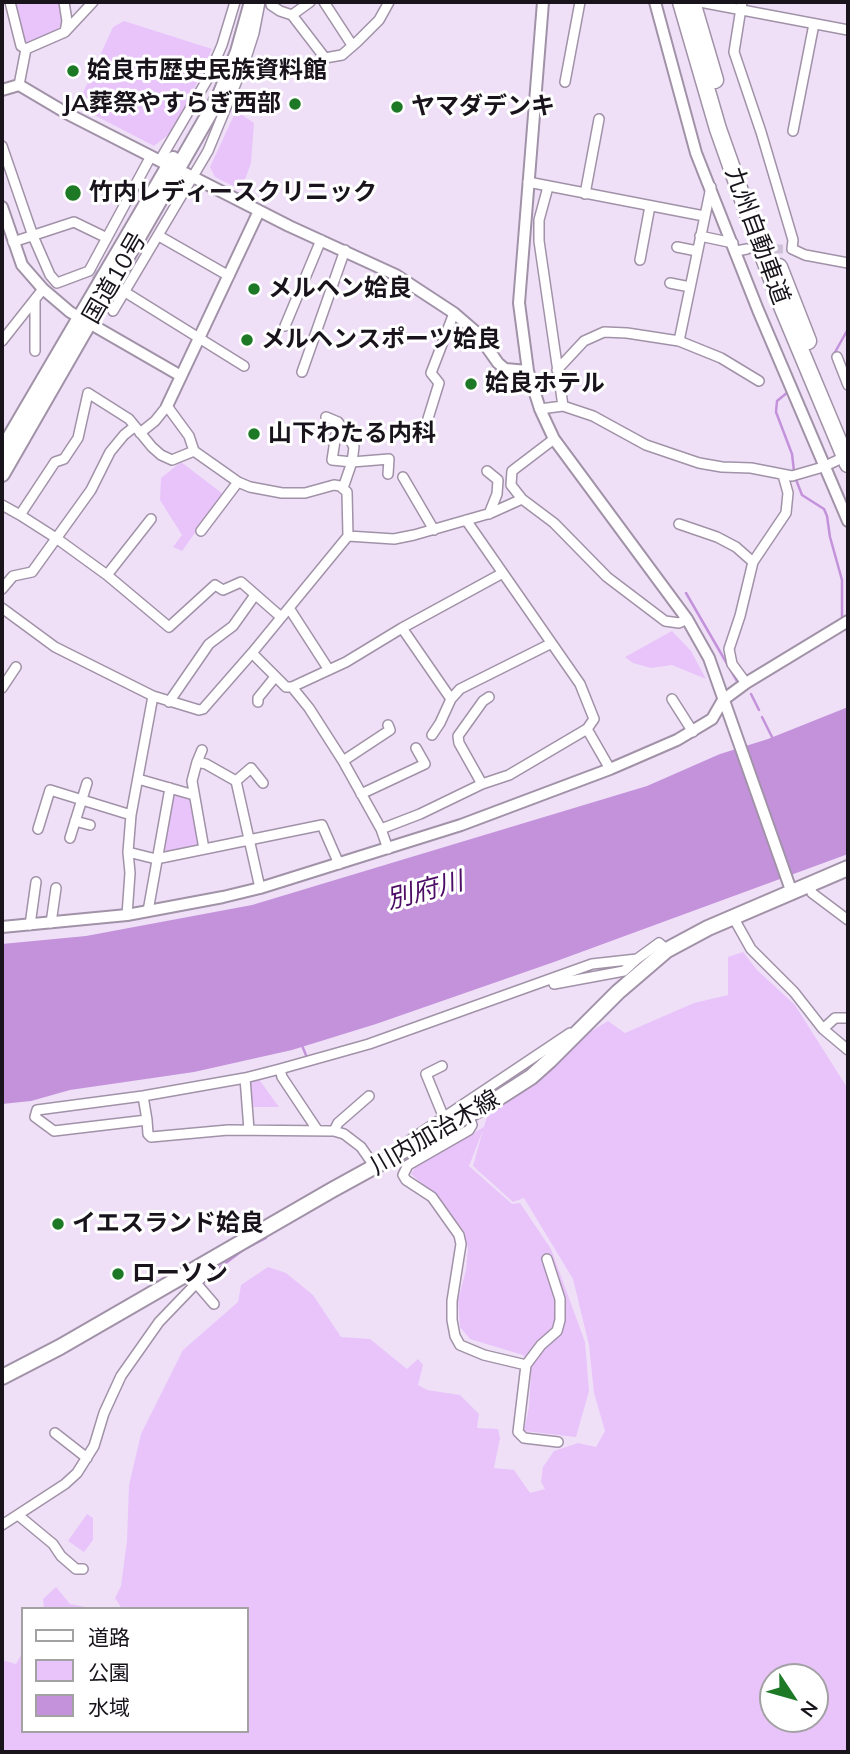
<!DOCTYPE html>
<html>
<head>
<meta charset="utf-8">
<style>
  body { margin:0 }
  #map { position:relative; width:850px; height:1754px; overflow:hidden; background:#efe0f8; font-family:Mulish,"Noto Sans JP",sans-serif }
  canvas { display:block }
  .frame { position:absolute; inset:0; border:4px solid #19141c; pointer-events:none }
  .legend { position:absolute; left:21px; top:1607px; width:228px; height:126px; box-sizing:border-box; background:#fff; border:2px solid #a3a1a4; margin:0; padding:9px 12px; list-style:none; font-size:21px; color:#19141c }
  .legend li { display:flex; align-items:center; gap:14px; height:35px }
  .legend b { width:35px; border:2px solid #a3a1a4 }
  .north { position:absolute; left:759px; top:1663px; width:70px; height:70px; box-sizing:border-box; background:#fff; border:2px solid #a3a1a4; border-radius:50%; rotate:126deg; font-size:19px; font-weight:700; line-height:28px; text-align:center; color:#19141c }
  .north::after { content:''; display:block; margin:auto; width:24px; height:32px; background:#1e7927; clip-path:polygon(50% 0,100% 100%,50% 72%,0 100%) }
</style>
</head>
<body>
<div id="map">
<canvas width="850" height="1754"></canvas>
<div class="frame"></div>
<ul class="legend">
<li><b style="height:9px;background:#fff"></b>道路</li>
<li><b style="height:19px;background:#e8c4fa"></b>公園</li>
<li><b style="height:19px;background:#c392db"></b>水域</li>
</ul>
<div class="north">N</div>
</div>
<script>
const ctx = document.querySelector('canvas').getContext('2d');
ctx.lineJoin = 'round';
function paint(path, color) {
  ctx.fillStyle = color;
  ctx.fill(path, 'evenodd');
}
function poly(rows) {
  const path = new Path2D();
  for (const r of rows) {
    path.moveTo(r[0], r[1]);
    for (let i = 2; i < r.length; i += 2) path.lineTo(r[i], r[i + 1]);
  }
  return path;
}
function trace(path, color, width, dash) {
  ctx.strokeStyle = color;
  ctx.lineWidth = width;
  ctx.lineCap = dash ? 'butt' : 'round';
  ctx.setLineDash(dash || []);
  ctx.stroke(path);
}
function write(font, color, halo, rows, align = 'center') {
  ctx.font = font + ' Mulish,"Noto Sans JP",sans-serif';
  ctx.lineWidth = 6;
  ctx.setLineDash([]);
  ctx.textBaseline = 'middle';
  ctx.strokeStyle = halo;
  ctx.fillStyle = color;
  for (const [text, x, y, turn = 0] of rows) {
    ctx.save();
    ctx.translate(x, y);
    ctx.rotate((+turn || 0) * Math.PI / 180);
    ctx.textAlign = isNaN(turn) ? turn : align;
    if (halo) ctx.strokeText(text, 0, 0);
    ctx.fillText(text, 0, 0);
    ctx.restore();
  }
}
paint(poly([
  [14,2,59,2,62,22,58,30,27,43,24,40],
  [124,21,212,49,189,100,169,134,154,146,77,106,113,27],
  [236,111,254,123,251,163,241,190,215,177,210,167],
  [181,462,223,494,182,551,173,547,182,535,160,500,161,478],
  [672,631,691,651,706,679,672,665,651,668,633,663,625,657],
  [174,794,191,798,200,846,168,852,162,849],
  [743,952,757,970,795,1005,848,1089,848,1752,2,1752,2,1660,16,1664,23,1652,23,1731,247,1731,247,1609,122,1609,115,1598,121,1586,127,1541,129,1485,141,1434,183,1350,238,1302,241,1285,268,1267,286,1273,313,1295,341,1337,370,1339,407,1369,418,1359,423,1365,418,1385,427,1390,460,1395,479,1414,477,1428,498,1429,500,1438,494,1468,514,1470,530,1493,545,1489,541,1482,543,1467,554,1451,578,1443,596,1447,605,1431,594,1393,589,1345,573,1279,524,1198,513,1202,473,1166,483,1130,469,1166,512,1204,520,1203,551,1249,585,1342,589,1391,576,1437,524,1431,529,1407,531,1374,523,1355,470,1339,460,1327,458,1300,466,1270,468,1248,464,1231,433,1193,411,1174,416,1166,484,1127,488,1113,544,1076,590,1032,608,1021,625,1033,694,1003,728,995,728,957],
  [773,1677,815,1677,815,1719,773,1719],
  [258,1078,279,1107,252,1107,250,1080],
  [87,1514,93,1518,93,1540,84,1552,68,1541],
  [56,1587,70,1604,95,1609,44,1609,43,1599]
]), '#e8c4fa');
paint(poly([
  [848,707,848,854,554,962,376,1024,292,1050,194,1072,70,1090,31,1101,2,1104,2,944,86,936,252,905,647,786,720,754,768,739]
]), '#c392db');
trace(poly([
  [834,354,848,329],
  [788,392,777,401,776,412,792,454,794,471],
  [795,477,802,495,824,509,827,516,830,537,842,580,842,618],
  [686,593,737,681],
  [846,629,848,633],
  [751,694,759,710],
  [762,717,773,739],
  [301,1043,308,1060],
  [211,1274,243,1250,266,1238]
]), '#c392db', 2.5);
trace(poly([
  [747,249,783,249],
  [94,274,125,292]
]), '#cfc1d7', 9, [9, 4.5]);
const minor = poly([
  [10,2,21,46,26,49],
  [271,2,271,5,280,11,292,15],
  [310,2,292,15,325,58,342,55,357,42,379,20,389,2],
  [324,2,352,45],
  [700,2,848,30],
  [742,2,734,52,761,132,793,240,792,249,805,255,848,263],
  [65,32,93,2],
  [565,82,580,2],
  [19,85,26,49,65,32,67,21,64,2],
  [793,131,814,24],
  [2,146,33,236,50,275,57,283,89,271,151,156],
  [160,160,207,80,222,45,235,2],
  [528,182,704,216],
  [548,187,539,220,539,241,563,406],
  [585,194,599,119],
  [159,236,229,276],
  [700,236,733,243],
  [13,242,74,222,107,238],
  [677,247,697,251],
  [736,251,747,249],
  [640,260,650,206],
  [670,283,690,287],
  [125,292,244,366],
  [35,301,35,351],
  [113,311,208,151,245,61,254,33,260,2],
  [285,326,321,240],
  [2,341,43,289],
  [679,341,721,358,759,381],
  [837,357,848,385],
  [557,370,584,341,604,332,627,333,679,341,711,187],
  [302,372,345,250],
  [540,409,563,406,593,416,646,445,699,463,722,467,751,468,792,476,823,467,838,460],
  [326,417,338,422,347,435],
  [426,425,439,383,431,373,454,313],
  [554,439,512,471,511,485,522,499,554,523,607,577,665,621,679,623,687,619],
  [194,451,172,460,161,455,152,447,129,419,88,393,78,438,64,459,55,462,20,515,56,538,107,575,169,627,215,585,223,590,241,582,281,617],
  [487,471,498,480,497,494,489,514],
  [403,477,434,530],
  [343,488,352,462,354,447,347,435,336,434,332,460,352,462,389,459,388,474],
  [2,505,20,515],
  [679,524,717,537,736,547,753,562],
  [201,531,238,482],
  [348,536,394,539,414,535,491,513,522,499],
  [107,575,151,519],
  [2,589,13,576,32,572,91,490,110,452,124,435,134,427],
  [2,608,55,647,153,696,199,710,203,709,252,653,348,536,347,492,340,486,334,485,305,493,282,493,250,487,238,482,194,451,189,436,167,406,155,421,140,433],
  [289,608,329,670],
  [402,628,451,699],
  [252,653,286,687,292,687,309,708,343,761,381,829,420,814,482,784,509,775,587,729,594,719,580,684,466,520],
  [746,683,732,664,729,649,740,616,753,562,786,513,788,493,783,475],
  [292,687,346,662,402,628,501,574],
  [2,688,16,667],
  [672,699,693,732],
  [169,702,209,644,233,626,255,595],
  [258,702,258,698,275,677],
  [587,729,610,769],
  [432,735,440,723,451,699,460,689,550,644],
  [343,761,390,730,388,725],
  [197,762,202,750],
  [138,779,194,795],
  [236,781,251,768,263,783],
  [482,784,459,743,458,736,483,701,489,697],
  [361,794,425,764,416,748],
  [75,821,90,825],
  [38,829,50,790,131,815],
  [381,829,388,849],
  [70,838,87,783],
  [204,849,192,781,197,762,206,764,236,781,260,888],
  [128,852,156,859,322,825,339,864],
  [810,885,812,893,848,920],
  [148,911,170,788],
  [127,915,130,873,128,852,131,815,153,696],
  [733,917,751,949,794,992,823,1029,848,1050],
  [51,923,56,888],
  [30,925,36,882],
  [554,984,624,971,636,960],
  [823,1029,835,1018,848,1018],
  [442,1066,426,1074,444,1118],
  [280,1069,369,1044,592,964,637,959,659,943,667,950],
  [245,1078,280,1069,282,1077,318,1131],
  [143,1096,245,1078,249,1130],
  [468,1115,472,1125,469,1130,408,1165,403,1175,406,1180,432,1197,459,1235,461,1244,452,1301,452,1320,455,1336,460,1345,484,1355,526,1365,541,1345,557,1331,560,1320,560,1299,547,1259],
  [147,1120,54,1131,35,1117,37,1110,143,1096,147,1120,148,1134,151,1137,228,1130,334,1131,344,1134,361,1147,375,1167],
  [334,1131,338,1123,369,1096],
  [410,1140,570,1033],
  [195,1282,214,1304],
  [526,1365,518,1432,524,1438,558,1442],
  [55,1433,87,1458],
  [18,1515,53,1544,61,1556,76,1569,83,1569],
  [2,1525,65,1484,77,1473,94,1446,104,1413,121,1376,159,1322,209,1270,206,1262]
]);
const tertiary = poly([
  [543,2,519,303,528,371,540,409,554,439,687,619,709,658,792,893],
  [655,2,696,153,758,310,848,521],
  [2,90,19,85,68,114,164,163],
  [185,173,289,226,396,275,454,313,476,332,498,363,505,369,528,371],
  [2,207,22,265,43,289,70,312,181,376],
  [167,406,259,211],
  [2,927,127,915,223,897,260,888,461,825,610,769,677,740,712,719,723,700,746,683,848,621]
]);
const primary = poly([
  [2,1377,60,1347,332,1190,492,1102,531,1077,550,1060,618,992,667,950,708,928,848,868]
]);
const trunk = poly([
  [2,451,173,159],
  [2,474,220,95,238,52,252,2]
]);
const motorway = poly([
  [681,2,718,129,752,225,781,304,848,464],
  [692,2,715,80],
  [779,267,808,341]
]);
trace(minor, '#a192a8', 12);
trace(tertiary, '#a192a8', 14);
trace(primary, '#a192a8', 18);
trace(trunk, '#a192a8', 18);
trace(motorway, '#a192a8', 19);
trace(minor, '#fff', 9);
trace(tertiary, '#fff', 10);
trace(primary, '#fff', 14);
trace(trunk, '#fff', 14);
trace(motorway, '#fff', 16);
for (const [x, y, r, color] of [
  [73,71,7,"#1e7927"],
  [295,104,7,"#1e7927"],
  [397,107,7,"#1e7927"],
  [73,193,9,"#1e7927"],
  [254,289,7,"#1e7927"],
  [247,340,7,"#1e7927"],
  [471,384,7,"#1e7927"],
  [254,434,7,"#1e7927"],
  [58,1224,7,"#1e7927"],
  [118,1274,7,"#1e7927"]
]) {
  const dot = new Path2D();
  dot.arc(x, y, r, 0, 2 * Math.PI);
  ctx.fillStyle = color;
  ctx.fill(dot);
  trace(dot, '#fff', 2.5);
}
write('bold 24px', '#19141c', '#fff', [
  ["姶良市歴史民族資料館",87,71],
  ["JA葬祭やすらぎ西部",281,104,"right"],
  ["ヤマダデンキ",411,107],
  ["竹内レディースクリニック",89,193],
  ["メルヘン姶良",268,289],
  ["メルヘンスポーツ姶良",261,340],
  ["姶良ホテル",485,384],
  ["山下わたる内科",268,434],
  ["イエスランド姶良",72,1224],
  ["ローソン",132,1274]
], 'left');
write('24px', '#19141c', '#fff', [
  ["九州自動車道",757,236,70],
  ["国道10号",115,278,-60],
  ["川内加治木線",435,1133,-30]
]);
write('italic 26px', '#4d0c65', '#fff', [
  ["別府川",425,891,-15]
]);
</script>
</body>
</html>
